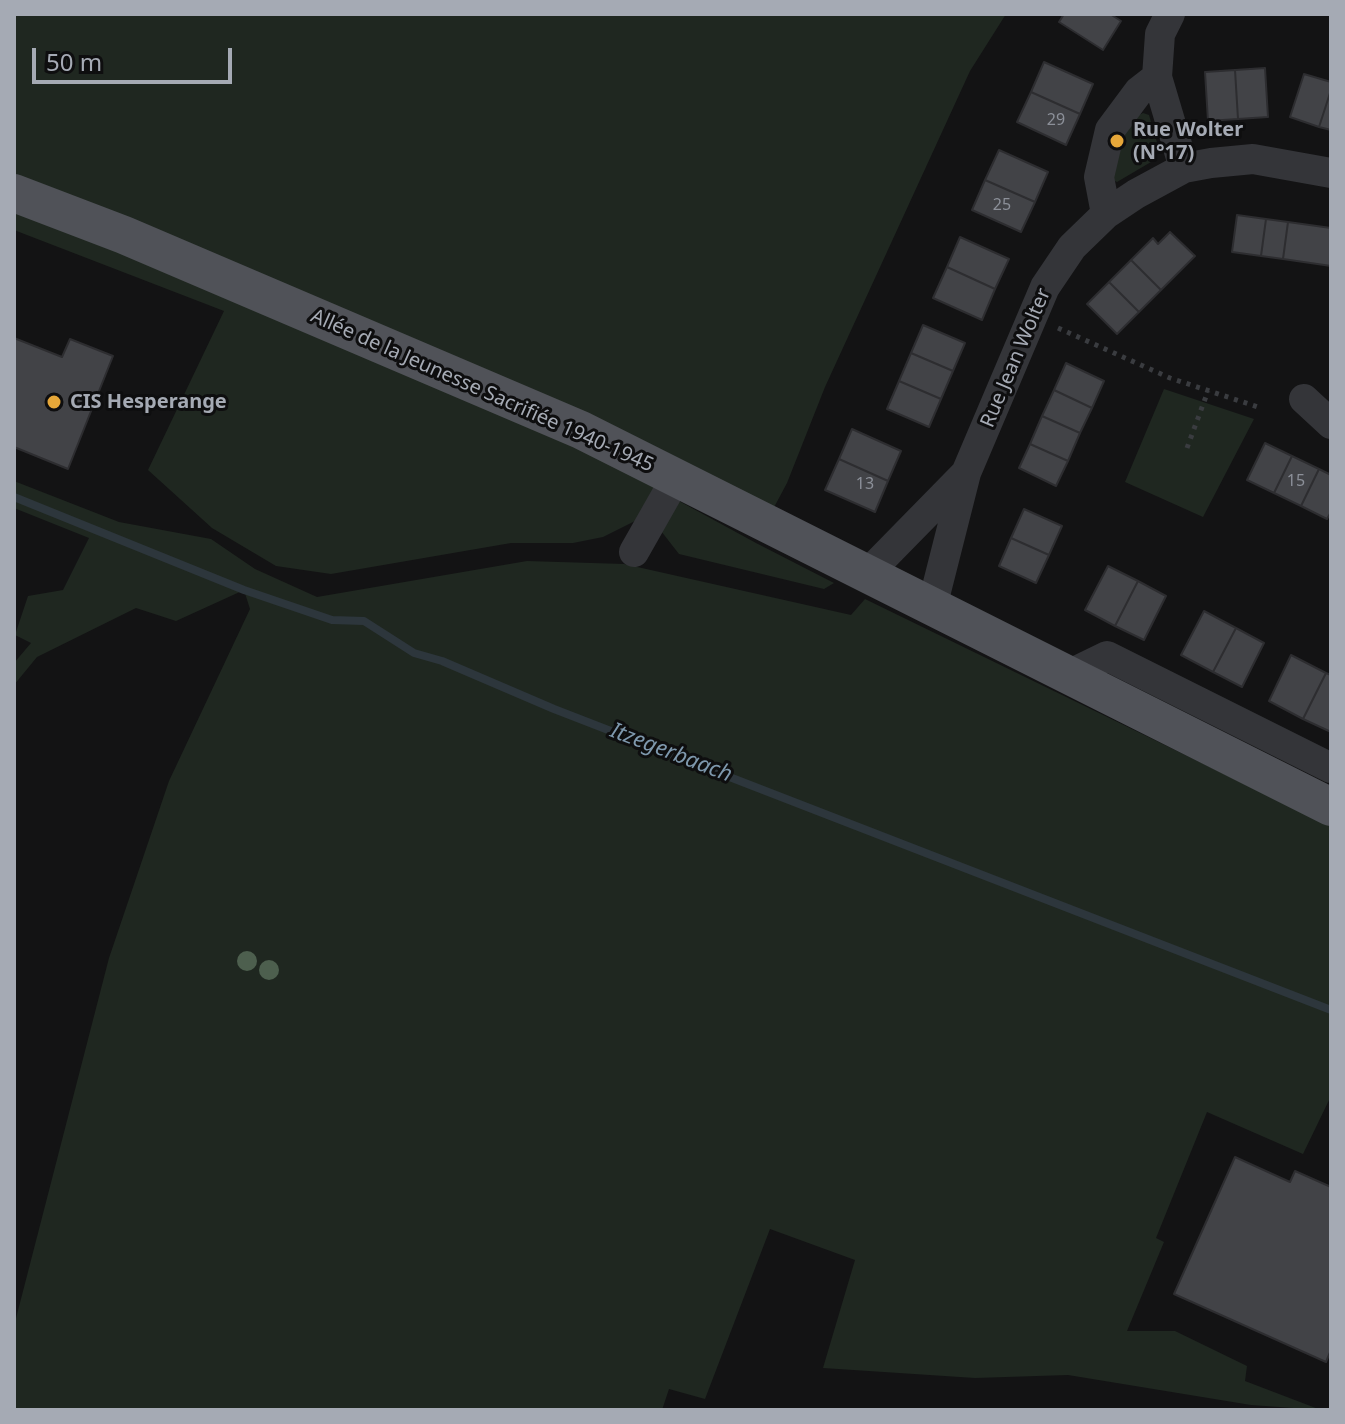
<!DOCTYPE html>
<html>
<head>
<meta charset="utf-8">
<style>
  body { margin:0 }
  #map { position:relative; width:1345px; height:1424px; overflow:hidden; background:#131314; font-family:"Noto Sans",sans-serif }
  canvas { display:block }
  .frame { position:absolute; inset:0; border:16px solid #a5aab4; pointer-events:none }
  .scale { position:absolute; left:32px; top:48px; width:200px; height:36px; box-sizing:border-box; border:4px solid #a5aab4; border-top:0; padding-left:10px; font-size:24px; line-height:28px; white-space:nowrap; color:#a5aab4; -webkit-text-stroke:6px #0e0e0f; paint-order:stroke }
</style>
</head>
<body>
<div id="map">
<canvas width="1345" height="1424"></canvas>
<div class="frame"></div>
<div class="scale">50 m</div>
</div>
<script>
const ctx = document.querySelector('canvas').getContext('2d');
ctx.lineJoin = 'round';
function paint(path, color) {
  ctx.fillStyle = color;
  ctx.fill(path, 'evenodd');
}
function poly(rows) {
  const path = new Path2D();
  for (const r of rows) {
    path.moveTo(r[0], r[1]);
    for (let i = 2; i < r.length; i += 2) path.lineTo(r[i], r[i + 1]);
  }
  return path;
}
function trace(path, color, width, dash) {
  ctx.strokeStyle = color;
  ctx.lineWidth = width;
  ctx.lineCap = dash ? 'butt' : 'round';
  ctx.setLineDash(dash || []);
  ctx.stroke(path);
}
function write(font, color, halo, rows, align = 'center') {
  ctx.font = font + ' "Noto Sans",sans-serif';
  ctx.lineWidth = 6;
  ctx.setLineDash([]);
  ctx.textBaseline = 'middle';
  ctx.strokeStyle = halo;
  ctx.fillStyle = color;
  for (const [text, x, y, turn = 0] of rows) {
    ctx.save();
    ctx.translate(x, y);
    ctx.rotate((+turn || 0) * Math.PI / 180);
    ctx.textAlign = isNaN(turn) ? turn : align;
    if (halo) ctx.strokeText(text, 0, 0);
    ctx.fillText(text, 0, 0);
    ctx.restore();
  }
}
paint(poly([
  [14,14,1006,14,970,71,825,387,787,483,771,513,674,464,651,513,603,537,573,543,511,543,331,574,276,566,212,528,148,470,224,311,14,230],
  [1143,113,1149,115,1158,146,1151,162,1117,182,1111,179,1117,149,1133,118],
  [1164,389,1254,419,1203,517,1125,482],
  [14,481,119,522,211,539,255,569,317,597,527,561,624,564,851,615,865,599,1331,826,1331,1096,1303,1154,1207,1112,1156,1238,1164,1242,1127,1331,1175,1331,1247,1366,1245,1381,1321,1410,1251,1405,1068,1375,975,1378,823,1368,855,1260,770,1229,705,1399,669,1389,662,1410,14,1410,14,1326,109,958,169,781,250,609,244,590,176,621,136,608,37,657,14,685,14,663,31,643,15,635,28,596,63,590,89,538,14,508],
  [679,501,756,543,834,583,824,589,679,554,661,531]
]), '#1f2720');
trace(poly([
  [14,497,244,590,332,620,364,621,414,653,442,661,554,709,1331,1010]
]), '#2d363c', 8);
const building = poly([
  [1064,14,1110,14,1121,21,1103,50,1059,22,1064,14],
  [1044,62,1093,84,1080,114,1031,92,1044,62],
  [1265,68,1268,117,1238,119,1235,70,1265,68],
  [1235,70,1238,119,1208,121,1205,72,1235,70],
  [1304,74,1331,82,1331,90,1319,127,1290,117,1304,74],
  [1331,90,1331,130,1319,127,1331,90],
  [1031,92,1080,114,1066,145,1017,122,1031,92],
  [999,150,1048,172,1035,202,985,180,999,150],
  [985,180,1035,202,1021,232,972,210,985,180],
  [1237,215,1266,219,1261,256,1232,252,1237,215],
  [1266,219,1288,222,1283,259,1261,256,1266,219],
  [1288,222,1331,228,1331,266,1283,259,1288,222],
  [1170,232,1195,256,1161,290,1131,260,1153,238,1158,244,1170,232],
  [960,237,1009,259,995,289,947,267,960,237],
  [1131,260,1161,290,1139,312,1109,282,1131,260],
  [947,267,995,289,982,320,933,298,947,267],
  [1109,282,1139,312,1117,334,1087,304,1109,282],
  [923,325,965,343,953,371,911,353,923,325],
  [14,338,62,357,70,339,113,356,68,469,14,447,14,338],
  [911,353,953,371,941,399,899,381,911,353],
  [1066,363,1104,381,1092,408,1054,390,1066,363],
  [899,381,941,399,929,427,887,409,899,381],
  [1054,390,1092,408,1080,433,1042,416,1054,390],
  [1042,416,1080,433,1068,461,1030,444,1042,416],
  [852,429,901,451,888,481,839,459,852,429],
  [1265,443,1292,456,1274,493,1247,480,1265,443],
  [1030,444,1068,461,1056,486,1019,468,1030,444],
  [1292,456,1319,469,1301,506,1274,493,1292,456],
  [839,459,888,481,875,512,825,490,839,459],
  [1319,469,1331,475,1331,512,1327,519,1301,506,1319,469],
  [1024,509,1062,526,1049,555,1011,538,1024,509],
  [1011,538,1049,555,1036,583,999,566,1011,538],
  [1108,566,1138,581,1115,626,1085,610,1108,566],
  [1138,581,1166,596,1144,640,1115,626,1138,581],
  [1204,611,1236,628,1213,672,1181,655,1204,611],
  [1236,628,1264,643,1242,687,1213,672,1236,628],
  [1291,655,1326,673,1303,719,1269,701,1291,655],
  [1326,673,1331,675,1331,732,1303,719,1326,673],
  [1235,1157,1290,1182,1295,1171,1331,1187,1331,1350,1326,1362,1174,1294,1235,1157]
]);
paint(building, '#424347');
trace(building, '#2d2d30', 2);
trace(poly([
  [1058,328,1170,378,1258,407],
  [1187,448,1208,391]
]), '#3a3c40', 5, [4, 6]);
trace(poly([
  [1170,14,1160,34,1157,77,1184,168],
  [1106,214,1099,177,1110,130,1139,91,1157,77],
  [1304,399,1331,424],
  [634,552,676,478],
  [867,574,965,474],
  [932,607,966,473,1045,287,1072,247,1106,214,1136,194,1184,168,1211,163,1253,159,1331,173],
  [1068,675,1107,656,1331,768]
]), '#343539', 30);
trace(poly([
  [14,193,124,235,581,430,1331,807]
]), '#505258', 38);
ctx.fillStyle = '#4d5f4e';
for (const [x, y] of [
  [247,961],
  [269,970]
]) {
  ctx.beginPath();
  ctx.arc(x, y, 10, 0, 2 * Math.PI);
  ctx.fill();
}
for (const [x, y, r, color] of [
  [1117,141,8,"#e6a739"],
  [54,402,8,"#e6a739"]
]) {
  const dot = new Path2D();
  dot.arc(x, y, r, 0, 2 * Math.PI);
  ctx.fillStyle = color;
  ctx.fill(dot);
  trace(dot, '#0e0e0f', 3);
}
write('16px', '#8c9099', null, [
  ["29",1056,120],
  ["25",1002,205],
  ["15",1296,481],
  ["13",865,484]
]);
write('bold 20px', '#a5aab4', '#0e0e0f', [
  ["Rue Wolter",1133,130],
  ["(N°17)",1133,153],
  ["CIS Hesperange",70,402]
], 'left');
write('20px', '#a5aab4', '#0e0e0f', [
  ["Rue Jean Wolter",1016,358,-67],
  ["Allée de la Jeunesse Sacrifiée 1940-1945",482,391,24]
]);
write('italic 22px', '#7e98ad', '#0e0e0f', [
  ["Itzegerbaach",671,753,21]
]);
</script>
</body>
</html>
